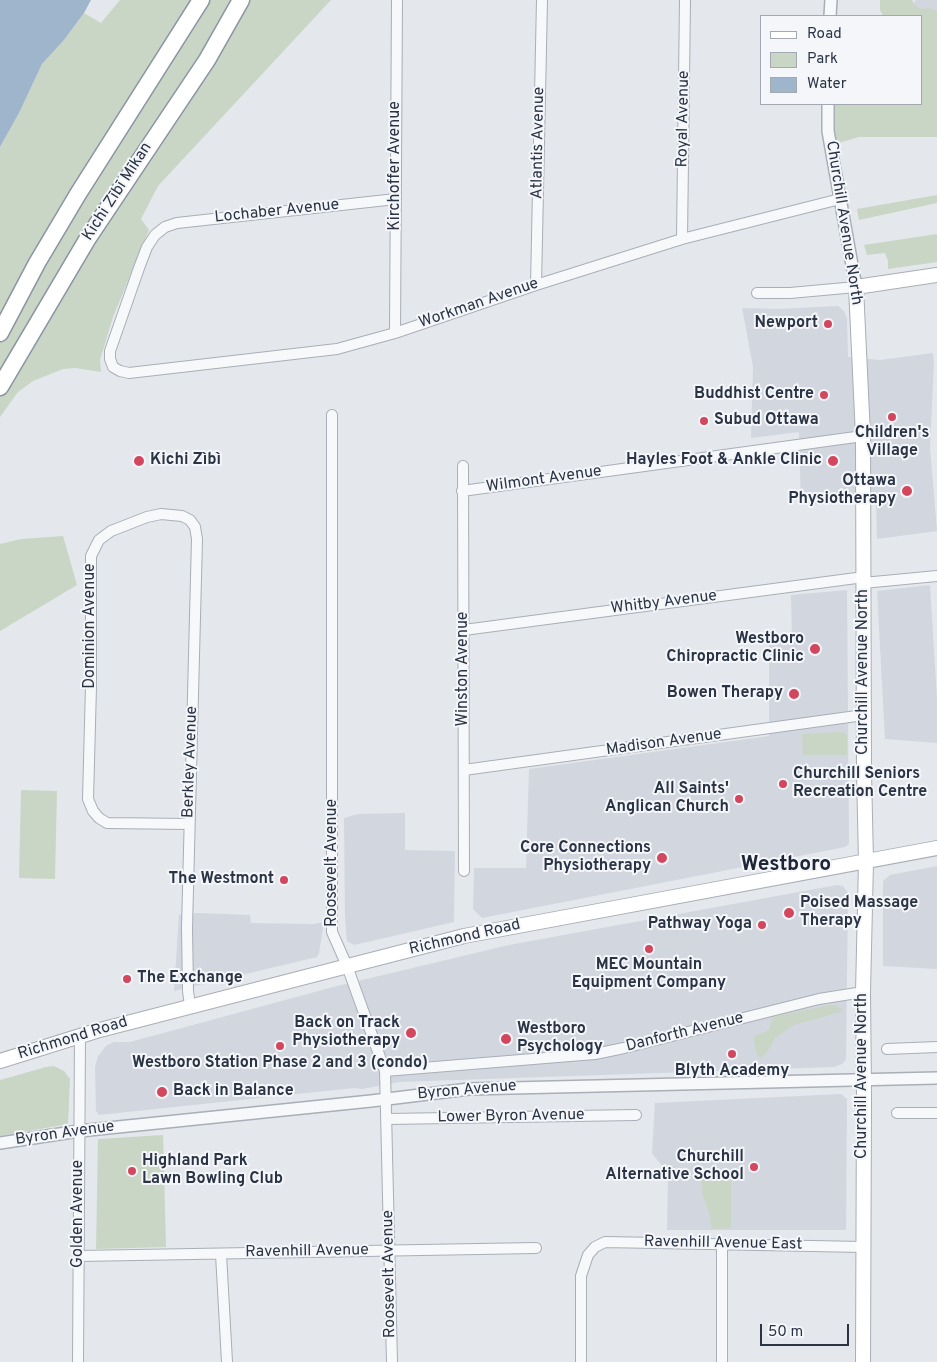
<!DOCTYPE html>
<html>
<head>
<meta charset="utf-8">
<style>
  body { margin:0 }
  #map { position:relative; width:937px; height:1362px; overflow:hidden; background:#e4e7ec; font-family:Overpass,sans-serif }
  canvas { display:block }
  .legend { position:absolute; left:760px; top:15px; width:162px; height:90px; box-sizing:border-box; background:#f4f6f9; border:1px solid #a4a8b1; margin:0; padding:6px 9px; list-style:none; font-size:15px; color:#2b3445 }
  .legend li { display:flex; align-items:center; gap:10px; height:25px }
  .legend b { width:25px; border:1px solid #a4a8b1 }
  .scale { position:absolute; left:760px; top:1324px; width:89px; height:22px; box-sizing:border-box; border:2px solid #2b3445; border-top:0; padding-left:6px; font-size:15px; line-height:18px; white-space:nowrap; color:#2b3445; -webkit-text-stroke:4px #f4f6f9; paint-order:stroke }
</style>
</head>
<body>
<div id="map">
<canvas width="937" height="1362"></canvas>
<ul class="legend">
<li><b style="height:6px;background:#fff"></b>Road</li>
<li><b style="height:14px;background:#c9d6c5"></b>Park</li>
<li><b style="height:14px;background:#9eb5cc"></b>Water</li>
</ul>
<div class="scale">50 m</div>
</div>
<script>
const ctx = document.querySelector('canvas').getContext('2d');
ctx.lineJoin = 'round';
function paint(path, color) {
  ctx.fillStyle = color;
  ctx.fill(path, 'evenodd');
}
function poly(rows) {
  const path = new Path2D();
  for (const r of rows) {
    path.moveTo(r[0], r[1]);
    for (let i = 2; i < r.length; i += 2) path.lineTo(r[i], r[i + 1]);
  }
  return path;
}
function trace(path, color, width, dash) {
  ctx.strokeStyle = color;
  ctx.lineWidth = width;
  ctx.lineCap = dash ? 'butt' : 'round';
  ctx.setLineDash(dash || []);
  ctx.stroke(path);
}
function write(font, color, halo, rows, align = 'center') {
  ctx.font = font + ' Overpass,sans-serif';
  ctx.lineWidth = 4;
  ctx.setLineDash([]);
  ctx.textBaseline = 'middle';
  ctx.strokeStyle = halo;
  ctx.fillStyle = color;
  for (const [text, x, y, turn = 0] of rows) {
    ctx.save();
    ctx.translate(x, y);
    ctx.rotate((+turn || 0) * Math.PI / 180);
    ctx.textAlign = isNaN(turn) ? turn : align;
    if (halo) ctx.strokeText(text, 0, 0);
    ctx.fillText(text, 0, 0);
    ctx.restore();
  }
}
paint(poly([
  [915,0,937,0,937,21,914,16],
  [838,306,844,311,847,319,848,357,880,360,933,353,934,362,930,448,937,531,877,539,876,500,848,503,801,505,799,432,751,438,753,367,742,308,778,309],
  [930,585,937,699,937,743,885,739,877,591],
  [847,590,849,844,845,847,482,918,473,909,474,868,526,868,529,769,769,736,769,642,792,639,791,595],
  [405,813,405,850,455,851,454,922,354,945,347,941,345,918,344,818,358,814],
  [937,866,937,969,883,966,883,881,890,875],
  [837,885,843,886,848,893,846,1059,842,1064,834,1067,399,1082,362,1089,354,1088,99,1115,96,1111,95,1067,98,1056,106,1046,114,1042,130,1042,337,986,509,945],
  [199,913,250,915,251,923,314,924,324,922,319,953,317,957,174,991,179,915],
  [841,1094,847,1099,846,1230,667,1230,668,1174,652,1153,655,1103]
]), '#d2d6de');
paint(poly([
  [120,0,331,0,158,186,141,219,149,230,113,317,100,360,101,372,75,368,63,369,33,381,18,392,0,417,0,147,19,113,42,64,64,40,84,13,101,23],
  [880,0,912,0,917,7,921,9,929,8,937,11,937,137,859,137,835,144,833,104,921,104,921,16,883,16,880,10],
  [937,195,937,203,859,220,857,209],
  [937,234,937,262,888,269,888,261,885,253,867,255,864,245],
  [63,536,77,585,0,631,0,544,21,539],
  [843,732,847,735,847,755,803,755,802,734],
  [21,790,57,791,55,879,19,878],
  [829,1005,835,1005,842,1009,841,1012,794,1025,775,1038,768,1051,761,1058,757,1055,753,1037,769,1030,771,1020,773,1017],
  [54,1066,64,1071,70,1079,68,1124,0,1136,0,1080,46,1067],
  [163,1135,166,1247,96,1249,98,1139],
  [731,1177,731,1228,712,1229,709,1212,703,1196,701,1179]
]), '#c9d6c5');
paint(poly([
  [0,0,91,0,84,13,64,40,42,64,19,113,0,147]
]), '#9eb5cc');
const minor = poly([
  [396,199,177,223,165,227,155,235,147,247,139,268,110,351,110,359,113,367,120,371,129,373,337,349,395,333,536,285,682,239,840,199],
  [682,239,685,0],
  [536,285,542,0],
  [757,293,790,293,856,287],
  [395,333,397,0],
  [332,415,332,932,347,966,385,1071,392,1362],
  [463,466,464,871],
  [462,491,863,436],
  [863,583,937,576],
  [464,630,864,577],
  [464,770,864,715],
  [189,824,107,823,99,818,93,811,88,799,91,686,91,556,99,540,111,531,147,517,161,514,182,516,190,520,195,527,197,539,187,928,188,991,190,1006],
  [887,1049,937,1047],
  [385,1071,595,1054,624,1048,819,999,863,992],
  [897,1113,937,1113],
  [387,1119,636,1115],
  [221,1254,227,1362],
  [79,1256,536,1248],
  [78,1362,80,1036],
  [581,1362,581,1276,588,1255,595,1247,605,1242,863,1247],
  [722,1362,722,1244]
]);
const tertiary = poly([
  [830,16,831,0],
  [828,104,828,131,831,148,856,287],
  [0,1143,79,1131,371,1101,469,1089,937,1078]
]);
const secondary = poly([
  [0,1061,96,1031,464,936,937,848],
  [863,1362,864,1097,863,992,866,862,864,772,863,436,856,287,937,275]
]);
const trunk = poly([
  [0,333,37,263,78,194,201,0],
  [0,387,88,238,207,60,241,0]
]);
trace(minor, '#a9aeb7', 12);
trace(tertiary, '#a9aeb7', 14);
trace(secondary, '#a9aeb7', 16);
trace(trunk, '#8a94a3', 19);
trace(minor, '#f7f8fa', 10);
trace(tertiary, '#f7f8fa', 11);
trace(secondary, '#fff', 14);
trace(trunk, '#fff', 16);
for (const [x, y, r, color] of [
  [828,324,5,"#d2475d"],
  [824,395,5,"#d2475d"],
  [892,417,5,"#d2475d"],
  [704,421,5,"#d2475d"],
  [139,461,6,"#d2475d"],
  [833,461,6,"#d2475d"],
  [907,491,6,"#d2475d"],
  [815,649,6,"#d2475d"],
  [794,694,6,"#d2475d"],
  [783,784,5,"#d2475d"],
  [739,799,5,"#d2475d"],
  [662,858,6,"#d2475d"],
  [284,880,5,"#d2475d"],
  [789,913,6,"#d2475d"],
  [762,925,5,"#d2475d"],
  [649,949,5,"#d2475d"],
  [127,979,5,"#d2475d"],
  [411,1033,6,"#d2475d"],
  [506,1039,6,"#d2475d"],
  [280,1046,5,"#d2475d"],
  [732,1054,5,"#d2475d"],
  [162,1092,6,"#d2475d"],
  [754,1167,5,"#d2475d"],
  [132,1171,5,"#d2475d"]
]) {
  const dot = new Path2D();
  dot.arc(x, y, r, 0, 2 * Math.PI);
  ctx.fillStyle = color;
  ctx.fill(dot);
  trace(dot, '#f4f6f9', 2);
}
write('16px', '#2b3445', '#f4f6f9', [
  ["Royal Avenue",684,119,-89],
  ["Atlantis Avenue",539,143,-89],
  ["Kirchoffer Avenue",396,166,-90],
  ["Kichi Zībī Mīkan",118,192,-57],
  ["Lochaber Avenue",277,212,-6],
  ["Churchill Avenue North",843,223,81],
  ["Workman Avenue",479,304,-19],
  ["Wilmont Avenue",544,480,-8],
  ["Whitby Avenue",664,603,-7],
  ["Dominion Avenue",91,626,-90],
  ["Winston Avenue",464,669,-90],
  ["Churchill Avenue North",864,672,-90],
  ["Madison Avenue",664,743,-8],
  ["Berkley Avenue",191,762,-88],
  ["Roosevelt Avenue",333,863,-90],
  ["Richmond Road",465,938,-13],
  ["Danforth Avenue",685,1033,-14],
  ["Richmond Road",73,1039,-17],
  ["Churchill Avenue North",863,1076,-90],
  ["Byron Avenue",467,1091,-5],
  ["Lower Byron Avenue",511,1117,-1],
  ["Byron Avenue",65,1134,-8],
  ["Golden Avenue",79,1214,-90],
  ["Ravenhill Avenue East",723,1244,1],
  ["Ravenhill Avenue",307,1252,-1],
  ["Roosevelt Avenue",390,1274,-91]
]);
write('bold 16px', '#2b3445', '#f4f6f9', [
  ["Newport",818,324],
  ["Buddhist Centre",814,395],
  ["Subud Ottawa",714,421,"left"],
  ["Children's",892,434,"center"],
  ["Village",892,452,"center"],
  ["Kichi Zìbì",150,461,"left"],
  ["Hayles Foot & Ankle Clinic",822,461],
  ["Ottawa",896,482],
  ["Physiotherapy",896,500],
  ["Westboro",804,640],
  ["Chiropractic Clinic",804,658],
  ["Bowen Therapy",783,694],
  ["Churchill Seniors",793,775,"left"],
  ["Recreation Centre",793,793,"left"],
  ["All Saints'",729,790],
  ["Anglican Church",729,808],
  ["Core Connections",651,849],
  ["Physiotherapy",651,867],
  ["The Westmont",274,880],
  ["Poised Massage",800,904,"left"],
  ["Therapy",800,922,"left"],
  ["Pathway Yoga",752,925],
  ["MEC Mountain",649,966,"center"],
  ["Equipment Company",649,984,"center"],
  ["The Exchange",137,979,"left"],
  ["Back on Track",400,1024],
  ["Physiotherapy",400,1042],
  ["Westboro",517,1030,"left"],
  ["Psychology",517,1048,"left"],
  ["Westboro Station Phase 2 and 3 (condo)",280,1064,"center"],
  ["Blyth Academy",732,1072,"center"],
  ["Back in Balance",173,1092,"left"],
  ["Churchill",744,1158],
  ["Alternative School",744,1176],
  ["Highland Park",142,1162,"left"],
  ["Lawn Bowling Club",142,1180,"left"]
], 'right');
write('bold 21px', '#1d2536', '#f4f6f9', [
  ["Westboro",786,866]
]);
</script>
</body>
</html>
